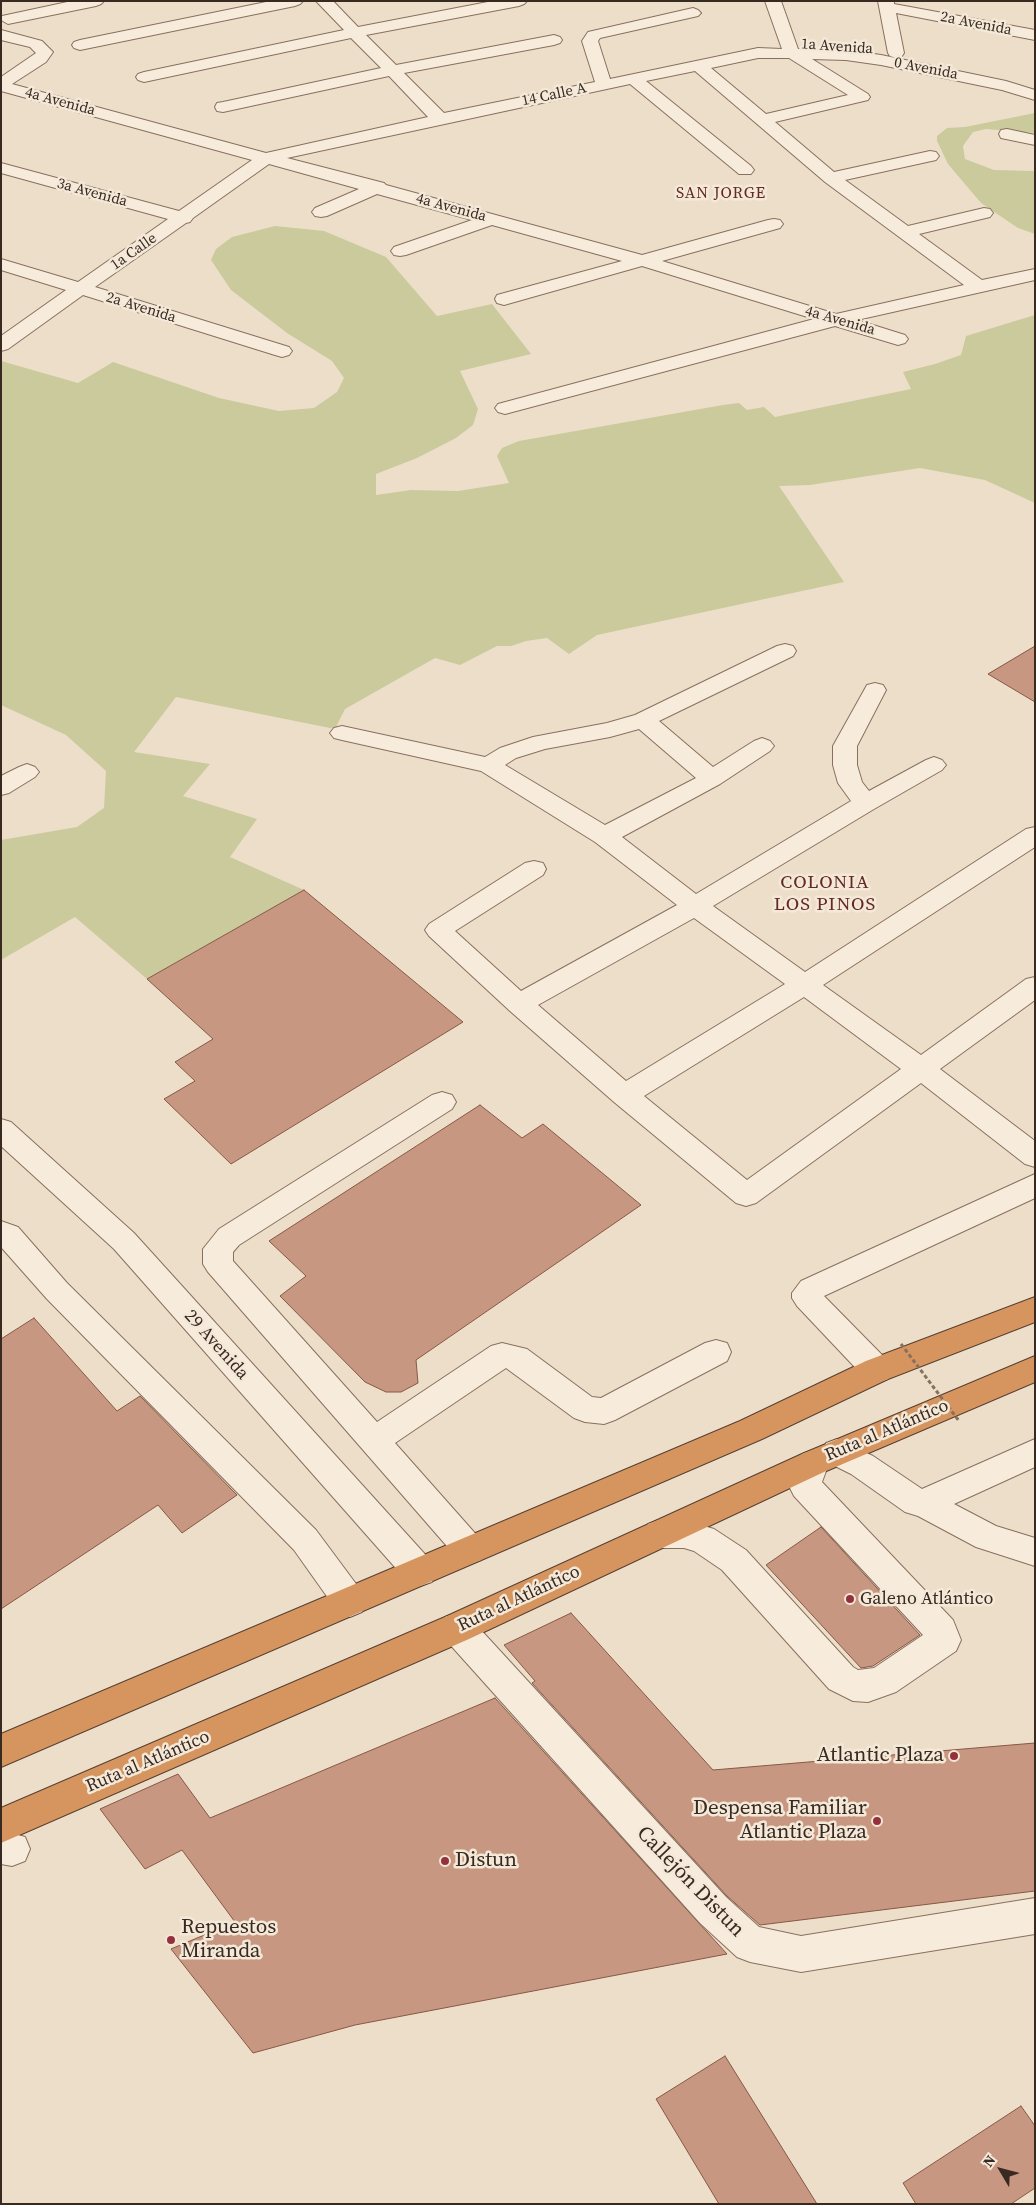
<!DOCTYPE html>
<html>
<head>
<meta charset="utf-8">
<style>
  body { margin:0 }
  #map { position:relative; width:1036px; height:2205px; overflow:hidden; background:#eddec9; font-family:"Source Serif 4",serif }
  canvas { display:block }
  .frame { position:absolute; inset:0; border:2px solid #392a21; pointer-events:none }
  .north { position:absolute; left:976px; top:2145px; width:50px; height:50px; -webkit-text-stroke:4px #f4e9d8; paint-order:stroke; rotate:307deg; font-size:14px; font-weight:700; line-height:20px; text-align:center; color:#392a21 }
  .north::after { content:''; display:block; margin:auto; width:18px; height:22px; background:#392a21; clip-path:polygon(50% 0,100% 100%,50% 72%,0 100%) }
</style>
</head>
<body>
<div id="map">
<canvas width="1036" height="2205"></canvas>
<div class="frame"></div>
<div class="north">N</div>
</div>
<script>
const ctx = document.querySelector('canvas').getContext('2d');
ctx.lineJoin = 'round';
function paint(path, color) {
  ctx.fillStyle = color;
  ctx.fill(path, 'evenodd');
}
function poly(rows) {
  const path = new Path2D();
  for (const r of rows) {
    path.moveTo(r[0], r[1]);
    for (let i = 2; i < r.length; i += 2) path.lineTo(r[i], r[i + 1]);
  }
  return path;
}
function trace(path, color, width, dash) {
  ctx.strokeStyle = color;
  ctx.lineWidth = width;
  ctx.lineCap = dash ? 'butt' : 'round';
  ctx.setLineDash(dash || []);
  ctx.stroke(path);
}
function write(font, color, halo, rows, align = 'center') {
  ctx.font = font + ' "Source Serif 4",serif';
  ctx.lineWidth = 5;
  ctx.setLineDash([]);
  ctx.textBaseline = 'middle';
  ctx.strokeStyle = halo;
  ctx.fillStyle = color;
  for (const [text, x, y, turn = 0] of rows) {
    ctx.save();
    ctx.translate(x, y);
    ctx.rotate((+turn || 0) * Math.PI / 180);
    ctx.textAlign = isNaN(turn) ? turn : align;
    if (halo) ctx.strokeText(text, 0, 0);
    ctx.fillText(text, 0, 0);
    ctx.restore();
  }
}
paint(poly([
  [1035,113,1035,133,986,129,973,132,963,146,965,159,994,170,1035,171,1035,234,1018,228,981,203,948,164,937,141,937,136,947,128,965,127],
  [275,226,324,231,386,257,437,316,492,304,531,354,460,371,478,409,473,425,456,438,417,458,376,474,376,495,411,490,458,491,509,483,497,456,502,448,519,441,723,405,739,403,747,410,764,407,775,417,911,389,903,372,935,364,961,355,966,336,1035,315,1035,503,985,480,920,468,810,485,779,486,844,582,597,635,569,654,547,638,526,641,511,646,497,646,460,665,435,658,345,709,335,729,176,697,134,752,210,764,183,796,257,819,230,857,304,890,147,979,75,917,1,960,1,840,77,827,104,808,106,771,66,735,1,705,1,361,78,383,113,362,219,398,279,411,314,408,337,392,344,378,332,361,287,333,231,290,211,260,216,249,232,237]
]), '#caca9d');
const building = poly([
  [1035,646,1035,702,988,674,1035,646],
  [304,890,463,1022,231,1164,164,1099,195,1081,175,1062,213,1039,147,979,304,890],
  [480,1105,522,1138,543,1124,641,1205,416,1360,418,1383,401,1392,386,1392,365,1382,280,1296,306,1276,269,1241,480,1105],
  [34,1318,117,1411,140,1396,237,1495,182,1533,158,1505,1,1609,1,1339,34,1318],
  [821,1527,920,1635,873,1666,861,1668,766,1565,821,1527],
  [571,1613,713,1770,1035,1743,1035,1891,760,1925,727,1896,532,1683,535,1681,504,1645,571,1613],
  [495,1698,727,1954,355,2025,253,2053,171,1949,235,1922,182,1850,145,1869,100,1809,178,1774,210,1818,495,1698],
  [725,2056,817,2204,719,2204,656,2099,725,2056],
  [1021,2106,1035,2126,1035,2188,1011,2204,916,2204,903,2183,1021,2106]
]);
paint(building, '#c89781');
trace(building, '#865845', 1);
const minor = poly([
  [72,1,104,1,101,4,96,6,8,24,1,20,2,16,72,1],
  [271,1,303,1,300,4,295,6,80,50,74,48,72,45,74,42,80,40,271,1],
  [316,1,333,1,358,27,493,1,527,1,524,4,519,6,366,35,396,65,554,35,560,37,562,40,560,43,554,45,404,73,444,113,595,82,582,41,588,32,693,8,698,10,701,13,698,16,600,38,598,41,610,79,758,48,782,49,765,1,781,1,798,49,846,50,881,55,1006,81,1035,90,1035,100,1002,90,881,65,846,60,812,59,868,94,870,97,868,100,775,122,834,172,930,151,936,152,939,156,936,160,845,180,908,226,984,208,990,209,993,213,990,217,919,234,982,280,1035,269,1035,280,857,320,905,335,908,339,905,343,898,345,835,326,505,414,498,412,495,408,498,404,814,319,642,266,511,303,504,305,497,303,495,299,497,295,622,261,492,225,406,255,400,256,394,255,391,251,394,247,472,220,377,194,327,216,321,217,315,216,312,212,315,208,359,189,269,164,193,218,190,222,186,223,95,287,289,347,292,351,289,355,282,357,275,355,83,295,8,349,1,351,1,336,66,290,1,270,1,259,78,282,168,219,1,173,1,163,179,211,252,160,1,91,1,77,36,53,30,47,1,40,1,30,42,41,53,52,46,62,12,84,266,153,428,117,389,76,223,112,217,111,215,107,217,103,223,102,381,68,351,38,144,82,138,80,136,77,138,74,144,72,344,30,316,1],
  [758,58,789,58,848,95,766,114,711,68,758,58],
  [695,71,825,182,964,285,836,314,662,261,780,228,783,224,780,220,774,219,768,220,642,255,386,185,384,183,287,158,630,84,739,174,751,174,754,170,751,166,646,81,695,71],
  [878,1,894,1,894,4,1035,30,1035,40,896,13,904,53,902,56,896,58,890,56,888,53,878,1],
  [1007,129,1035,135,1035,145,1001,138,999,134,1001,130,1007,129],
  [785,644,793,646,796,651,793,656,659,721,713,767,754,741,762,738,770,741,774,746,770,751,720,784,622,837,696,894,851,801,838,783,833,765,833,746,867,685,875,683,883,685,886,690,857,746,857,765,862,782,869,791,926,760,934,757,942,760,946,765,942,770,874,809,713,906,805,972,1026,829,1035,827,1035,847,823,985,921,1055,1026,979,1035,977,1035,1000,940,1069,1035,1141,1035,1167,1025,1164,921,1083,756,1203,746,1206,736,1203,614,1102,510,1011,429,936,425,930,429,924,525,863,534,861,543,863,546,869,543,875,455,931,521,991,677,905,595,842,481,771,342,740,334,738,330,733,334,728,342,726,485,757,500,748,533,737,607,723,635,715,777,646,785,644],
  [639,729,696,778,605,825,505,765,516,758,545,749,610,737,639,729],
  [694,918,785,984,626,1081,538,1005,694,918],
  [804,997,901,1069,747,1180,644,1096,804,997],
  [27,764,35,767,39,772,35,777,9,793,1,795,1,776,19,767,27,764],
  [442,1092,452,1095,456,1102,452,1109,239,1245,233,1252,233,1261,377,1422,491,1346,502,1343,527,1349,592,1397,601,1398,705,1343,716,1340,727,1343,731,1352,727,1361,615,1420,604,1424,585,1422,574,1418,506,1368,395,1443,481,1540,486,1550,481,1560,470,1564,459,1560,208,1272,203,1264,203,1249,219,1229,432,1095,442,1092],
  [1,1119,11,1122,134,1233,432,1562,436,1572,432,1582,420,1586,408,1582,114,1249,1,1146,1,1119],
  [1035,1174,1035,1198,824,1296,888,1361,892,1370,888,1379,877,1383,866,1379,797,1306,792,1298,792,1293,801,1281,1035,1174],
  [1,1221,18,1227,67,1283,316,1530,362,1592,367,1602,362,1612,350,1617,338,1612,294,1550,47,1299,1,1247,1,1221],
  [837,1439,873,1456,922,1489,1035,1439,1035,1467,954,1504,996,1526,1035,1538,1035,1566,976,1547,918,1516,905,1512,851,1474,829,1463,822,1482,953,1620,961,1640,956,1651,896,1692,868,1702,853,1701,829,1689,722,1570,694,1551,684,1548,659,1548,648,1544,643,1534,648,1524,659,1520,684,1520,714,1529,746,1550,853,1667,858,1670,874,1668,923,1635,794,1496,789,1486,791,1474,802,1454,813,1450,822,1453,826,1443,837,1439],
  [457,1613,469,1617,726,1897,759,1927,801,1936,1035,1898,1035,1934,801,1972,750,1962,737,1957,700,1923,445,1639,440,1628,445,1617,457,1613],
  [1,1830,25,1837,30,1849,25,1861,12,1866,1,1864,1,1830]
]);
const highway = poly([
  [1035,1297,1035,1322,888,1379,762,1439,1,1767,1,1734,740,1421,866,1361,1035,1297],
  [1035,1356,1035,1382,824,1472,469,1639,1,1843,1,1808,445,1617,802,1454,1035,1356]
]);
trace(minor, '#88705e', 2);
trace(highway, '#563f32', 2);
paint(minor, '#f7ecdc');
paint(highway, '#d6955f');
trace(poly([
  [901,1344,959,1421]
]), '#88705e', 3, [4, 2.5]);
for (const [x, y, r, color] of [
  [850,1599,5,"#94313d"],
  [954,1756,5,"#94313d"],
  [877,1821,5,"#94313d"],
  [445,1861,5,"#94313d"],
  [171,1940,5,"#94313d"]
]) {
  const dot = new Path2D();
  dot.arc(x, y, r, 0, 2 * Math.PI);
  ctx.fillStyle = color;
  ctx.fill(dot);
  trace(dot, '#f4e9d8', 2);
}
write('15px', '#392a21', '#f4e9d8', [
  ["2a Avenida",976,24,11],
  ["1a Avenida",837,47,4],
  ["0 Avenida",926,69,11],
  ["14 Calle A",554,95,-12],
  ["4a Avenida",60,102,15],
  ["3a Avenida",92,193,15],
  ["4a Avenida",451,208,15],
  ["1a Calle",134,252,-35],
  ["2a Avenida",141,308,17],
  ["4a Avenida",840,321,16]
]);
ctx.letterSpacing = '1px';
write('16px', '#642923', '#f4e9d8', [
  ["SAN JORGE",721,194]
]);
ctx.letterSpacing = '0px';
write('18px', '#392a21', '#f4e9d8', [
  ["29 Avenida",216,1345,48],
  ["Ruta al Atlántico",887,1431,-23],
  ["Ruta al Atlántico",519,1599,-25],
  ["Ruta al Atlántico",148,1762,-23]
]);
write('18px', '#392a21', '#f4e9d8', [
  ["Galeno Atlántico",860,1599]
], 'left');
ctx.letterSpacing = '1px';
write('19px', '#642923', '#f4e9d8', [
  ["COLONIA",825,883],
  ["LOS PINOS",825,905]
]);
ctx.letterSpacing = '0px';
write('21px', '#392a21', '#f4e9d8', [
  ["Atlantic Plaza",944,1756],
  ["Despensa Familiar",867,1809],
  ["Atlantic Plaza",867,1833],
  ["Distun",455,1861,"left"],
  ["Repuestos",181,1928,"left"],
  ["Miranda",181,1952,"left"]
], 'right');
write('21px', '#392a21', '#f4e9d8', [
  ["Callejón Distun",690,1882,46]
]);
</script>
</body>
</html>
